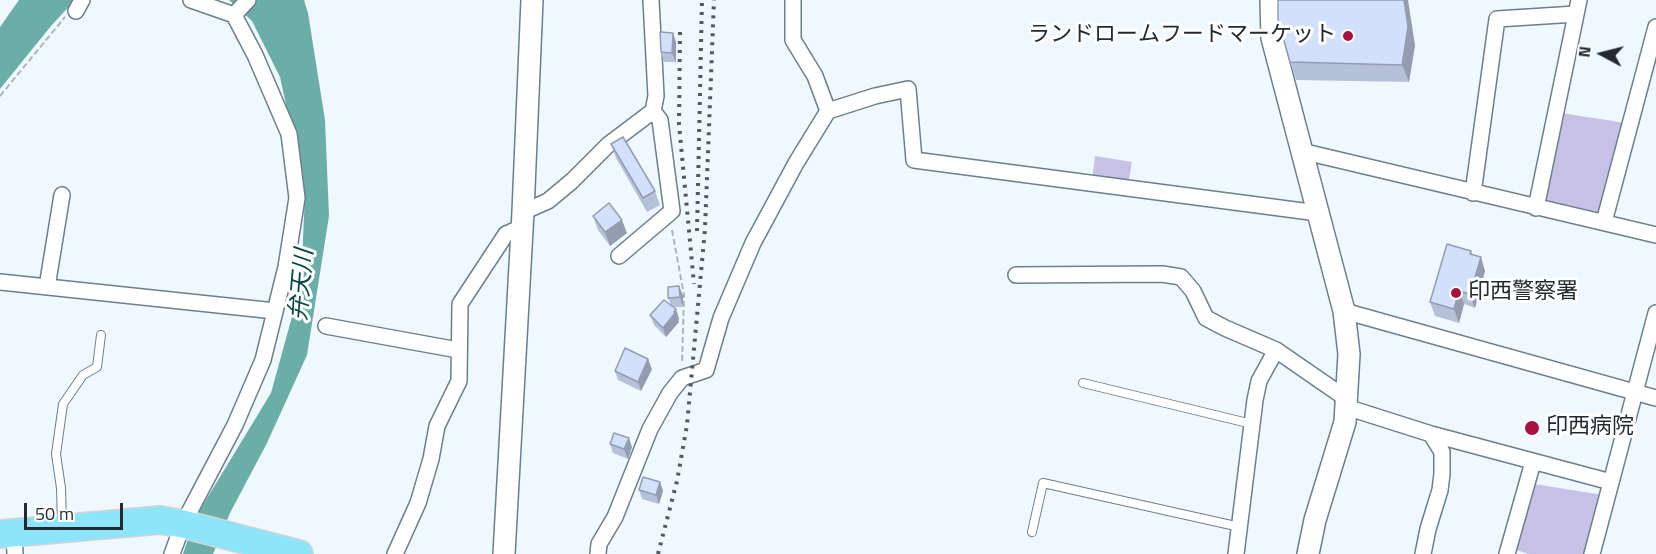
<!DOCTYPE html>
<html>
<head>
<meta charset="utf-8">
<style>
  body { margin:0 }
  #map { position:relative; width:1656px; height:554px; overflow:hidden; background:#eff8fe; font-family:"Titillium Web",sans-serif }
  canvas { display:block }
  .north { position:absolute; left:1572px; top:24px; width:60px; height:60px; -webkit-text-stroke:4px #fff; paint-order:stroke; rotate:277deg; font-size:16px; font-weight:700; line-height:24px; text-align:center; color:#222a30 }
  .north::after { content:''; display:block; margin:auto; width:21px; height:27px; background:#222a30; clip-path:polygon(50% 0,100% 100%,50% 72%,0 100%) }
  .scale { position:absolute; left:24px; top:503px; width:99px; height:27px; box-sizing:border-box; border:3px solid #222a30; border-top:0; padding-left:8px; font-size:18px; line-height:21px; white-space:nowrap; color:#222a30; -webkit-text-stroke:4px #fff; paint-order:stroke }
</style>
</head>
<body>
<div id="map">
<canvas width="1656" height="554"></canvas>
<div class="north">N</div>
<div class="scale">50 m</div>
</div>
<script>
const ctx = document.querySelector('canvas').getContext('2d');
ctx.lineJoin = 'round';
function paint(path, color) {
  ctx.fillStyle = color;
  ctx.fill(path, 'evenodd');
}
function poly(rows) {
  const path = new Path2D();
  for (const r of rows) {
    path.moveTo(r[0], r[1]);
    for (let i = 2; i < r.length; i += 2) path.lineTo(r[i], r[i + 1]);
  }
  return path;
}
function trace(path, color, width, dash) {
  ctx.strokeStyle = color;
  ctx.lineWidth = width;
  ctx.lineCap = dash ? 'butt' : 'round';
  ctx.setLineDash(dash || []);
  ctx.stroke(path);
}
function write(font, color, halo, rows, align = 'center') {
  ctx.font = font + ' "Titillium Web","Noto Sans JP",sans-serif';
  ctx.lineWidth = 6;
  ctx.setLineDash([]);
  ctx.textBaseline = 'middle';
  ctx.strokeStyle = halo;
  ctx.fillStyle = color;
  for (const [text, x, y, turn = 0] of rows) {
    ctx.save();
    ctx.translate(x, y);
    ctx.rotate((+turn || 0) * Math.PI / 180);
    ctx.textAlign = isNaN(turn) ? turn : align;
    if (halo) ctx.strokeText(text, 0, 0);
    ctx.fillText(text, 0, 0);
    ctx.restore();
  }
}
paint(poly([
  [1561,113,1626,123,1600,220,1542,205],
  [1095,156,1132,162,1128,185,1092,181],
  [1534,484,1603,495,1588,554,1529,554,1516,550]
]), '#c7c2e5');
paint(poly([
  [19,0,75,0,51,26,0,89,0,27],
  [229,0,304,0,308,13,325,120,329,216,307,355,267,443,230,513,213,554,183,554,195,518,271,393,301,284,305,193,280,77,252,21]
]), '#6baea7');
const lane = poly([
  [1083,383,1252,424],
  [62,524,61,488,56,454,63,404,83,375,97,367,101,335],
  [1032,532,1043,483,1240,527]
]);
const street = poly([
  [76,11,82,0],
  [234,15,248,0],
  [828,111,875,96,908,89,914,160,1318,213],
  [1301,151,1656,235],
  [1473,193,1497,19,1576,14],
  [1536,208,1579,0],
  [523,212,548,201,572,181,608,145,653,111,656,96,651,0],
  [1604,222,1656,27],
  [619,256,672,211,660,120,653,111],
  [1016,275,1162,274,1181,277,1193,291,1206,318,1225,328,1276,350,1347,399],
  [0,282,275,311],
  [47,287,62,195],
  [1344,311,1656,398],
  [326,326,458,350],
  [1346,407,1431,434,1611,482],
  [14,532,15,554],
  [172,554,183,524,235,425,263,360,286,267,297,198,289,134,255,55,234,15,191,0],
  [395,554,418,503,431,459,437,426,459,381,460,304,506,234,522,227],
  [598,554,599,544,615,517,650,429,670,393,682,378,706,370,721,318,753,243,796,163,828,111,815,76,793,40,793,0],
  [1236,554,1255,400,1259,381,1276,350],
  [1423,554,1428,529,1440,490,1442,474,1442,452,1431,434],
  [1507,554,1533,462],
  [1592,554,1656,313]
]);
const secondary = poly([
  [1271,0,1272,38,1344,311,1349,354,1345,422,1315,520,1308,554],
  [504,554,523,212,532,0]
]);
const highway = poly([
  [0,534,160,520,183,524,299,554]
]);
trace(lane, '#6b7f8d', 10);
trace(street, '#6b7f8d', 18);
trace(secondary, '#6b7f8d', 24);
trace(highway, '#d3d4d6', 30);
trace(poly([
  [0,96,65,17],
  [672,230,684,295,682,364]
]), '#adb5bb', 2, [6, 3]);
trace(lane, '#fff', 8);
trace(street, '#fff', 15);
trace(secondary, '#fff', 21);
trace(highway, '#8ce5f9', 27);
trace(poly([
  [680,32,679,124,694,284],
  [697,231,702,0],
  [658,554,677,481,687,425,705,229,714,0]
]), '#525a60', 4, [3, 6]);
paint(poly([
  [676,42,676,62,664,62,661,52],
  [1415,45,1409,82,1296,80,1290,62],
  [611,144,655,191,660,205,647,212,616,158],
  [593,216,627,233,610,246,598,230],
  [1471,251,1473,255,1485,271,1475,308,1464,304,1459,323,1435,316,1430,302],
  [679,286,683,296,683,307,673,307,676,309,679,319,678,320,679,322,666,337,654,325,650,315,671,305,668,298],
  [652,369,641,391,618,380,615,371],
  [610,444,632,447,628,459,613,453],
  [660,482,663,491,659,504,642,499,639,490]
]), '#b5c1d9');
paint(poly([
  [1404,0,1408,0,1415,45,1409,82,1402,65],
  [673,33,676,42,676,62,672,53],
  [622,220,627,233,610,246,605,232],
  [1481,257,1485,271,1475,308,1470,294],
  [679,286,683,296,683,307,680,297],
  [1459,291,1464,304,1459,323,1454,309],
  [676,309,679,319,678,320,679,322,666,337,663,328],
  [648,359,652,369,641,391,638,382],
  [629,438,632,447,628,459,624,449],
  [660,482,663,491,659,504,656,495]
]), '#949db0');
const building = poly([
  [1278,0,1404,0,1408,27,1402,65,1290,62,1278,19,1278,0],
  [660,32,673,33,672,53,661,52,660,32],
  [623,137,655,191,643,198,611,144,623,137],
  [609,203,622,220,605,232,593,216,609,203],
  [1447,244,1471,251,1470,254,1481,257,1470,294,1459,291,1454,309,1430,302,1447,244],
  [679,286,680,297,668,298,668,287,679,286],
  [664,300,676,309,674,312,675,313,663,328,650,315,664,300],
  [625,348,648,359,638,382,615,371,625,348],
  [614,433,629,438,624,449,610,444,614,433],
  [643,477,660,482,656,495,639,490,643,477]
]);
paint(building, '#d3e0fc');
trace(building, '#949db0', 1.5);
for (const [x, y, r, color] of [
  [1348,36,6,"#a81141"],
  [1456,293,6,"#a81141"],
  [1532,428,8,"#a81141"]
]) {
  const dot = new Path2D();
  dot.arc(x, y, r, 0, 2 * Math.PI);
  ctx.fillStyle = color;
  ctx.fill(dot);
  trace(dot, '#fff', 2);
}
write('22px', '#222a30', '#fff', [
  ["ランドロームフードマーケット",1336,36,"right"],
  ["印西警察署",1468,293],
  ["印西病院",1546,428]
], 'left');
write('italic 24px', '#084743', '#fff', [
  ["弁天川",303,285,-85]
]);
</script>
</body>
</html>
